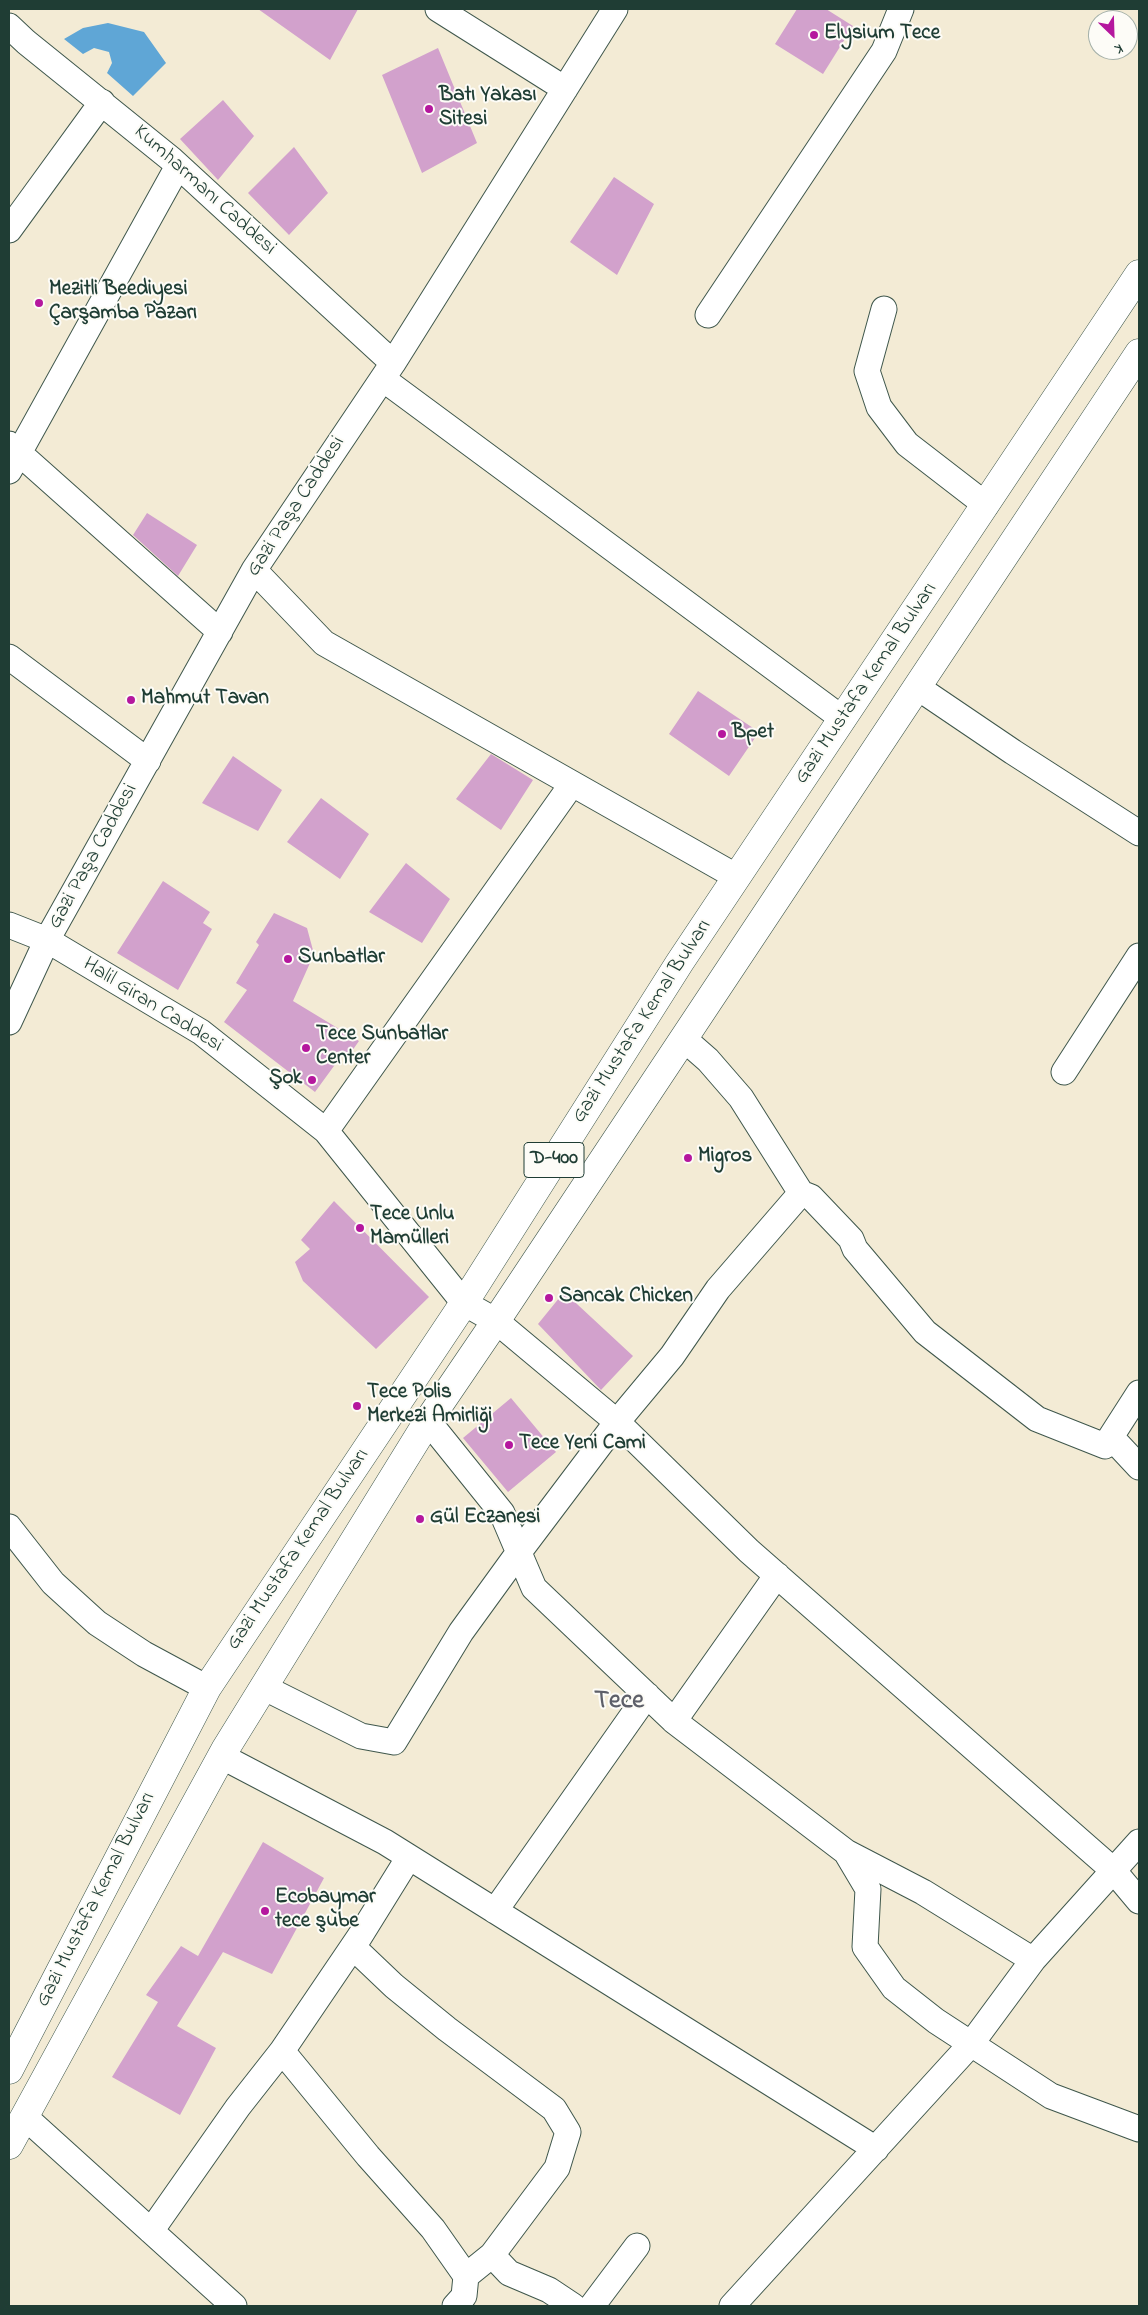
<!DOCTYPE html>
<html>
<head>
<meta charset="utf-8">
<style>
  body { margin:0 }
  #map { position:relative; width:1148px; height:2315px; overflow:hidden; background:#f3ebd5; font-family:"Indie Flower",sans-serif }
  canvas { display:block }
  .frame { position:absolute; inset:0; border:10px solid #1f3d34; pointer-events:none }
  .north { position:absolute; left:1088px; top:10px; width:50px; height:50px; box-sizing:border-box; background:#fdfcf7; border:1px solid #a4b0a9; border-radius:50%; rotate:156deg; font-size:14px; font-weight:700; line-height:20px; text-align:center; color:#1f3d34 }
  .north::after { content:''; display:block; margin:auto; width:18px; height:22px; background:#b5179e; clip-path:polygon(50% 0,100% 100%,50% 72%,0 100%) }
</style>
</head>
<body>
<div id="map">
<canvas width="1148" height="2315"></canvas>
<div class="frame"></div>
<div class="north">K</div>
</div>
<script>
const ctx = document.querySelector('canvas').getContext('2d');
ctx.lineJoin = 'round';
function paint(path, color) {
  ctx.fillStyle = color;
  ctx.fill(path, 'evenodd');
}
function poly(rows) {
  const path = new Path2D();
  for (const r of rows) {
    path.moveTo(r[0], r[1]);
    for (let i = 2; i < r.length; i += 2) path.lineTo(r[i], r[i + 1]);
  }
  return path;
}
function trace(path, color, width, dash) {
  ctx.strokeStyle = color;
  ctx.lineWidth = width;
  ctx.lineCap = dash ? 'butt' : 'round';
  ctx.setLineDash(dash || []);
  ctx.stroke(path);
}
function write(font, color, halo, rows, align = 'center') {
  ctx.font = font + ' "Indie Flower",sans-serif';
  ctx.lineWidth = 4;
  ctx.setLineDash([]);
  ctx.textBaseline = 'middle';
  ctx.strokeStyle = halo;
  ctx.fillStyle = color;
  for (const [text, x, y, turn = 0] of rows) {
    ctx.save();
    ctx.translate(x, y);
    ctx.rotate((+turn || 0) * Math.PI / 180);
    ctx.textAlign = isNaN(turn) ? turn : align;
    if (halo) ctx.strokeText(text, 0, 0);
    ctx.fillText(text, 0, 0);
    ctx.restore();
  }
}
paint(poly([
  [108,23,144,32,166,63,133,96,107,73,112,63,109,52,94,48,83,54,64,39,83,28]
]), '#5fa6d6');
paint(poly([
  [258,9,358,9,330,60],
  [797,9,826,9,853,26,823,74,775,44],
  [438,48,477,143,422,173,382,75],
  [223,100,254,136,218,180,180,139],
  [294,147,328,193,289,235,248,193],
  [614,177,654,204,617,275,570,242],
  [147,513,197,545,178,576,133,535],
  [698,691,759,732,729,776,669,734],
  [491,754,533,780,501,830,456,799],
  [233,756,282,790,258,831,202,803],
  [321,798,369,834,340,879,287,842],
  [406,863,450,899,422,943,369,912],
  [163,881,210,912,203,923,212,929,178,990,117,953],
  [274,913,307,928,314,954,293,1001,359,1041,347,1058,342,1055,315,1092,224,1022,247,990,236,983,259,945,256,942],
  [334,1201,429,1297,376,1349,303,1281,295,1262,310,1249,301,1240],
  [564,1292,633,1356,601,1390,538,1324],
  [511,1398,556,1452,508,1492,463,1438],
  [263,1842,324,1878,272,1974,223,1952,177,2026,216,2048,180,2115,112,2077,158,2002,146,1995,181,1946,198,1956]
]), '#d2a1cc');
const minor = poly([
  [438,9,565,89],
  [9,26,26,42,171,159,393,363],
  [9,230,102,102],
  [884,309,867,371,879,407,907,444,986,505],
  [708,315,884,51,901,9],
  [383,379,843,719],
  [9,444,220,632],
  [9,471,178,166],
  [254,570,324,643,737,877],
  [9,657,148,761],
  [917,687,1013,752,1139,833],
  [9,925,47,940,201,1032,326,1131,464,1303,496,1321,617,1422,749,1551,1113,1870,1139,1901],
  [9,1022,47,940,254,570,393,363,615,9],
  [684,1039,708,1060,741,1098,801,1193,811,1197,851,1239,855,1249,925,1332,1037,1419,1105,1446,1139,1393],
  [1064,1072,1139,956],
  [326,1131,572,784],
  [428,1421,502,1513,534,1588,674,1721,846,1852,868,1889,865,1947,894,1988,936,2021,1051,2096,1139,2129],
  [1111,1437,1139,1467],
  [9,1527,53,1583,97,1623,144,1654,207,1688],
  [263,1687,361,1736,394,1742,461,1632,519,1552,617,1422,672,1356,718,1289,801,1193],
  [674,1721,777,1575],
  [221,1756,385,1842,876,2149],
  [846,1852,923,1892,1033,1960],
  [409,1857,360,1936,282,2051,368,2156,433,2229,466,2276,464,2296,455,2306],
  [495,1911,647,1695],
  [353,1947,394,1986,447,2029,554,2109,568,2132,557,2168,492,2255,466,2276],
  [25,2117,234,2306],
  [151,2231,238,2107,282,2051],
  [492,2255,509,2273,549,2290,573,2306],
  [592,2306,637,2246],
  [732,2306,971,2044,1033,1960,1139,1842]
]);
const highway = poly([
  [9,2070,207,1688,464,1303,680,962,1139,274],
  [9,2145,226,1748,428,1421,496,1321,1139,353]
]);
trace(minor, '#3f574c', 27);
trace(highway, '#3f574c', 29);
trace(minor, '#fff', 25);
trace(highway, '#fff', 28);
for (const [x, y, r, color] of [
  [814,35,5,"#b5179e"],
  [429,109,5,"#b5179e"],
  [39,303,5,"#b5179e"],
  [131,700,5,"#b5179e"],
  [722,734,5,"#b5179e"],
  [288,959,5,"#b5179e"],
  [306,1048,5,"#b5179e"],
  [312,1080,5,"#b5179e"],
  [688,1158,5,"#b5179e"],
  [360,1228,5,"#b5179e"],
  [549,1298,5,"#b5179e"],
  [357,1406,5,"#b5179e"],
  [509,1445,5,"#b5179e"],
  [420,1519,5,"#b5179e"],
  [265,1911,5,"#b5179e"]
]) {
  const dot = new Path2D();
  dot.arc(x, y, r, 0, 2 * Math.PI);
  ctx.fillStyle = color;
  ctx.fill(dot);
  trace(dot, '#fdfcf7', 2);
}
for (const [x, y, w] of [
  [554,1160,60]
]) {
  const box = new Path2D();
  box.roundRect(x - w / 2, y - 17.5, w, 35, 4);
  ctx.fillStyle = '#fdfcf7';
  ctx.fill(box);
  trace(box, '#1f3d34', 1);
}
write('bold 20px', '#1f3d34', null, [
  ["D-400",554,1160]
]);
write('bold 21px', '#1f3d34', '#fdfcf7', [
  ["Elysium Tece",824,35],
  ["Batı Yakası",439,97],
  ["Sitesi",439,121],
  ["Mezitli Beediyesi",49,291],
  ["Çarşamba Pazarı",49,315],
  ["Mahmut Tavan",141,700],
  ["Bpet",732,734],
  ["Sunbatlar",298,959],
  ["Tece Sunbatlar",316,1036],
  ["Center",316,1060],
  ["Şok",302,1080,"right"],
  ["Migros",698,1158],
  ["Tece Unlu",370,1216],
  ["Mamülleri",370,1240],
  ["Sancak Chicken",559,1298],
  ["Tece Polis",367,1394],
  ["Merkezi Amirliği",367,1418],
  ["Tece Yeni Cami",519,1445],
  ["Gül Eczanesi",430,1519],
  ["Ecobaymar",275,1899],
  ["tece şube",275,1923]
], 'left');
write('21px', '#1f3d34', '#fdfcf7', [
  ["Kumharmanı Caddesi",204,191,42],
  ["Gazi Paşa Caddesi",297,507,-57],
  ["Gazi Mustafa Kemal Bulvarı",867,684,-56],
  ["Gazi Paşa Caddesi",94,857,-61],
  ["Halil Giran Caddesi",152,1006,32],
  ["Gazi Mustafa Kemal Bulvarı",643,1022,-57],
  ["Gazi Mustafa Kemal Bulvarı",299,1550,-56],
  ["Gazi Mustafa Kemal Bulvarı",97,1900,-63]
]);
write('bold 26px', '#5e6069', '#fdfcf7', [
  ["Tece",619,1703]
]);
</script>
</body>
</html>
